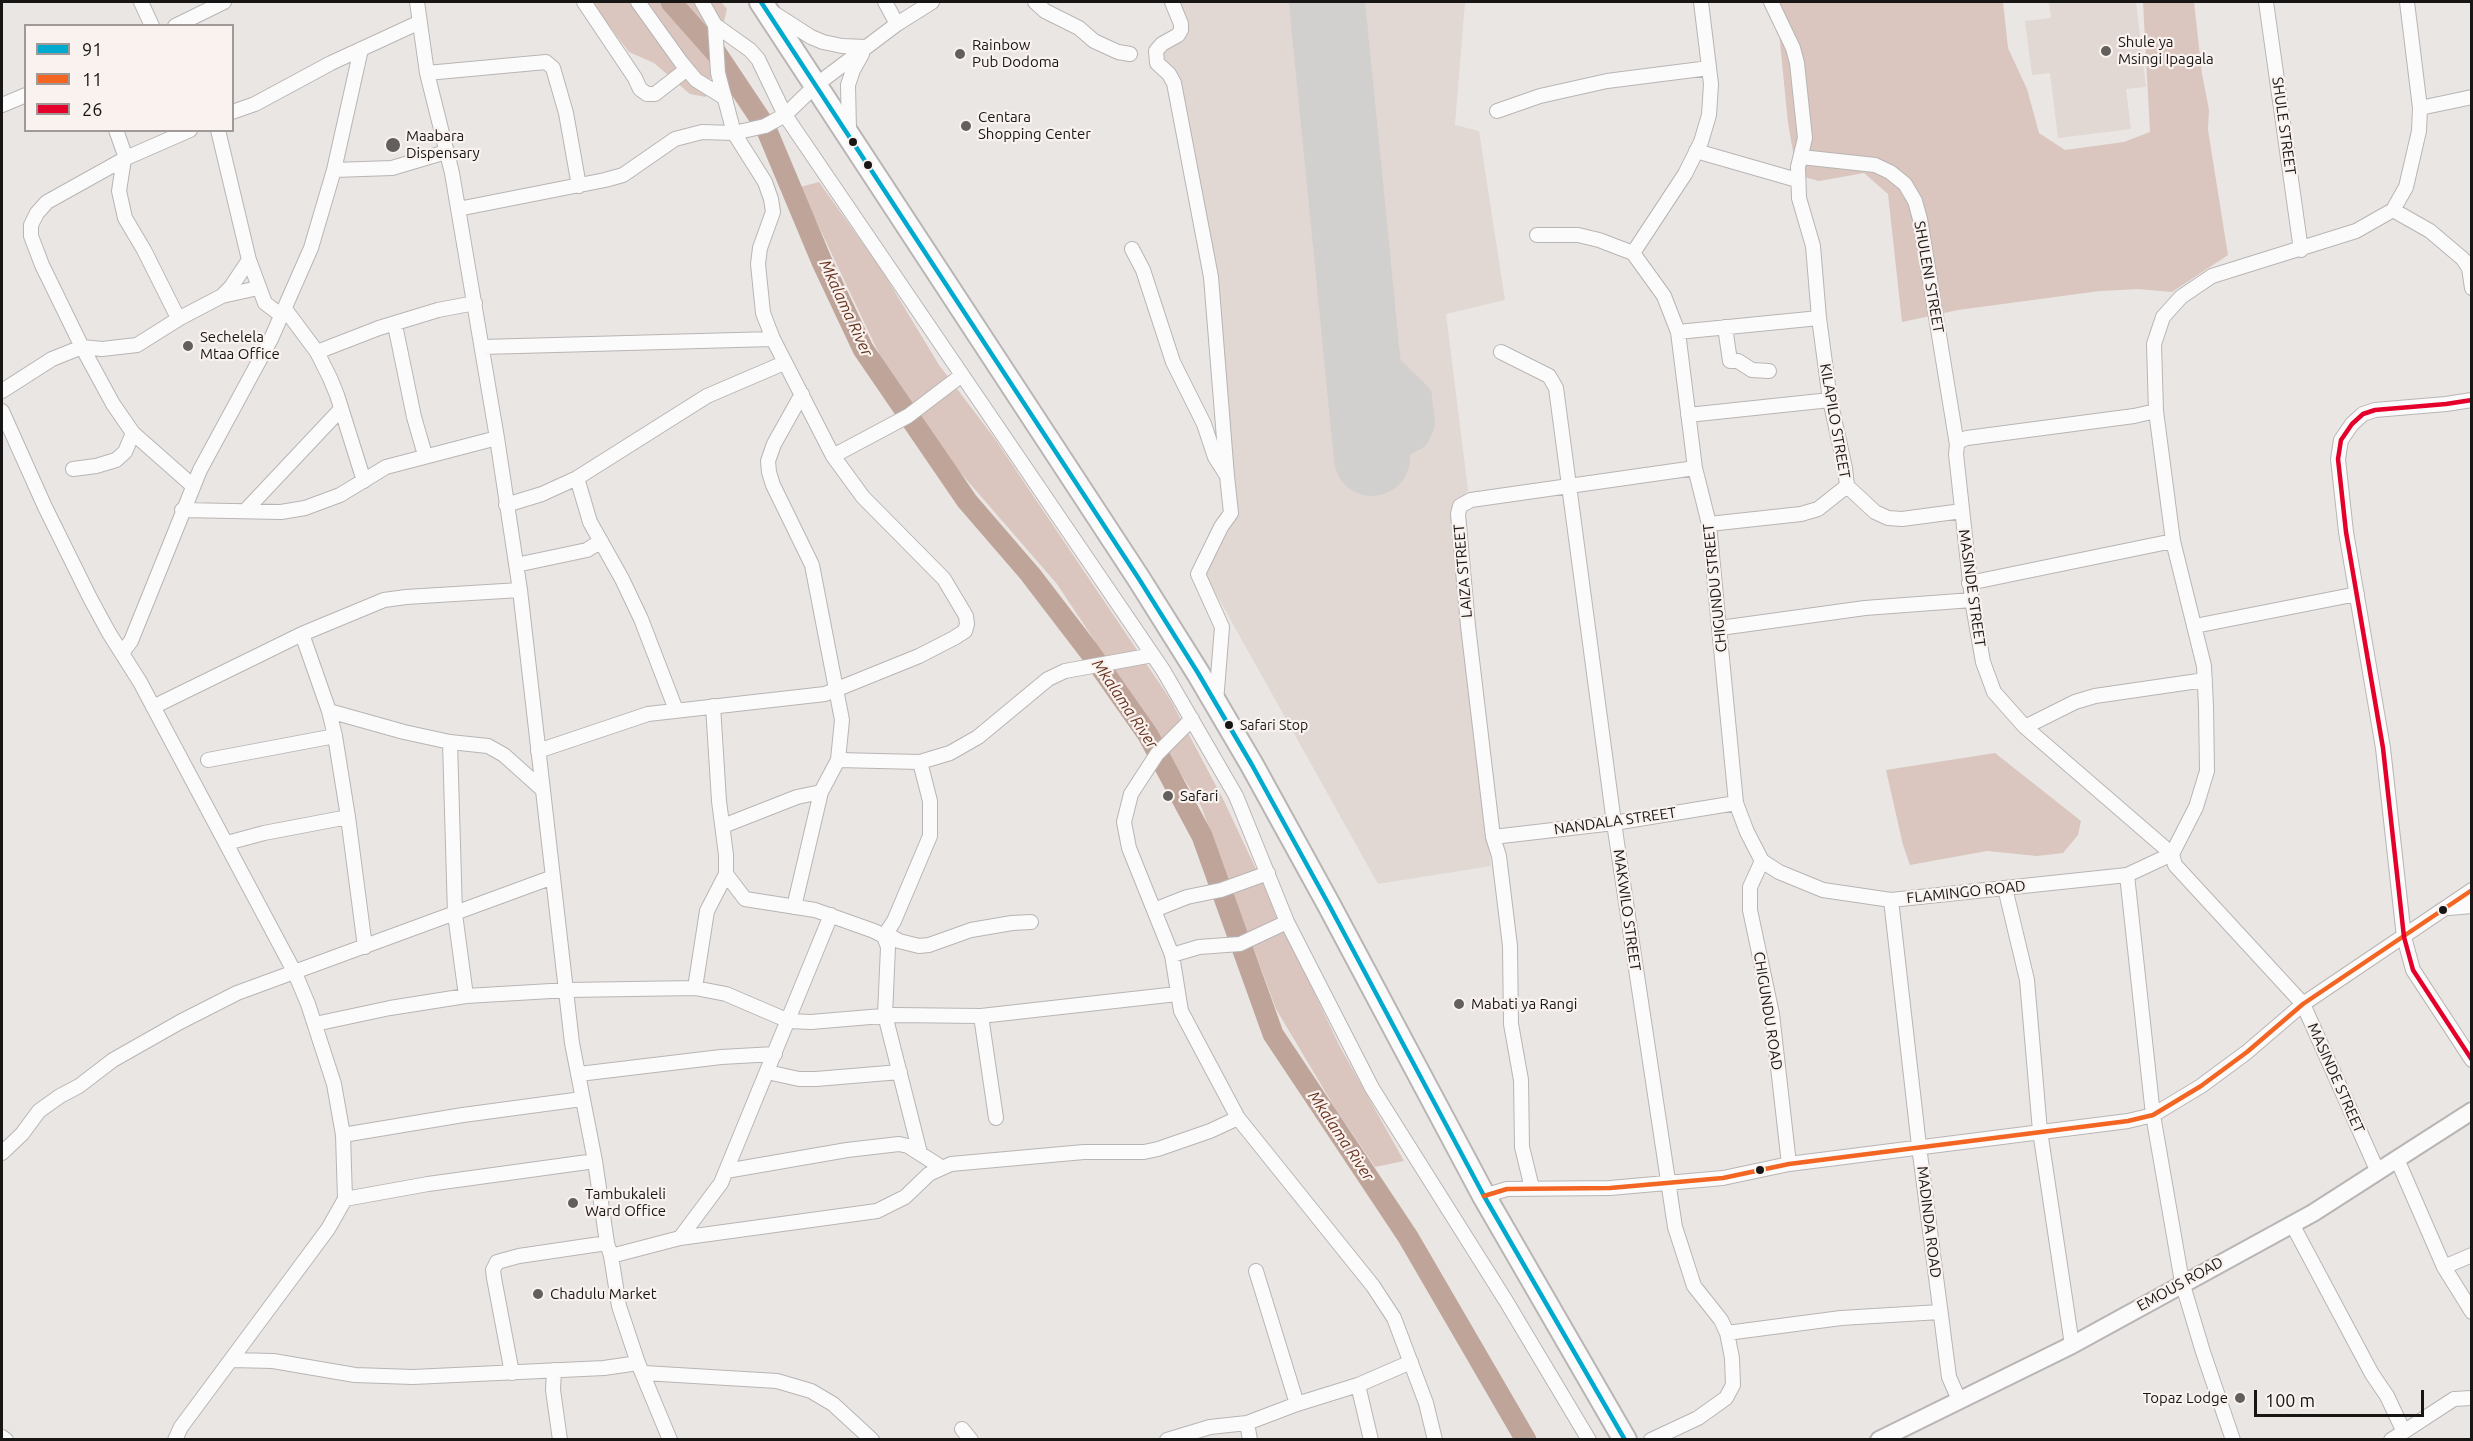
<!DOCTYPE html>
<html>
<head>
<meta charset="utf-8">
<style>
  body { margin:0 }
  #map { position:relative; width:2473px; height:1441px; overflow:hidden; background:#eae6e4; font-family:Ubuntu,sans-serif }
  canvas { display:block }
  .frame { position:absolute; inset:0; border:3px solid #181615; pointer-events:none }
  .legend { position:absolute; left:24px; top:24px; width:210px; height:108px; box-sizing:border-box; background:#f9f2ef; border:2px solid #9f9a98; margin:0; padding:8px 10px; list-style:none; font-size:18px; color:#181615 }
  .legend li { display:flex; align-items:center; gap:12px; height:30px }
  .legend b { width:30px; border:2px solid #9f9a98 }
  .scale { position:absolute; left:2254px; top:1390px; width:170px; height:27px; box-sizing:border-box; border:3px solid #181615; border-top:0; padding-left:8px; font-size:18px; line-height:21px; white-space:nowrap; color:#181615; -webkit-text-stroke:4px #f9f2ef; paint-order:stroke }
</style>
</head>
<body>
<div id="map">
<canvas width="2473" height="1441"></canvas>
<div class="frame"></div>
<ul class="legend">
<li><b style="height:8px;background:#00a9ce"></b>91</li>
<li><b style="height:8px;background:#f26522"></b>11</li>
<li><b style="height:8px;background:#e4002b"></b>26</li>
</ul>
<div class="scale">100 m</div>
</div>
<script>
const ctx = document.querySelector('canvas').getContext('2d');
ctx.lineJoin = 'round';
function paint(path, color) {
  ctx.fillStyle = color;
  ctx.fill(path, 'evenodd');
}
function poly(rows) {
  const path = new Path2D();
  for (const r of rows) {
    path.moveTo(r[0], r[1]);
    for (let i = 2; i < r.length; i += 2) path.lineTo(r[i], r[i + 1]);
  }
  return path;
}
function trace(path, color, width, dash) {
  ctx.strokeStyle = color;
  ctx.lineWidth = width;
  ctx.lineCap = dash ? 'butt' : 'round';
  ctx.setLineDash(dash || []);
  ctx.stroke(path);
}
function write(font, color, halo, rows, align = 'center') {
  ctx.font = font + ' Ubuntu,sans-serif';
  ctx.lineWidth = 4.5;
  ctx.setLineDash([]);
  ctx.textBaseline = 'middle';
  ctx.strokeStyle = halo;
  ctx.fillStyle = color;
  for (const [text, x, y, turn = 0] of rows) {
    ctx.save();
    ctx.translate(x, y);
    ctx.rotate((+turn || 0) * Math.PI / 180);
    ctx.textAlign = isNaN(turn) ? turn : align;
    if (halo) ctx.strokeText(text, 0, 0);
    ctx.fillText(text, 0, 0);
    ctx.restore();
  }
}
paint(poly([
  [1177,2,1465,2,1455,125,1479,131,1505,300,1446,314,1468,490,1451,515,1491,866,1378,884,1204,572,1236,518,1213,265,1176,73,1161,58,1162,47,1185,36,1187,33],
  [2049,2,2136,2,2146,87,2126,89,2131,129,2058,138,2050,73,2032,75,2025,21,2051,18]
]), '#e1d7d3');
paint(poly([
  [591,2,721,2,727,9,706,97,690,94,654,63,629,52],
  [1776,2,2003,2,2008,48,2027,89,2039,133,2065,150,2124,142,2150,132,2143,2,2194,2,2202,74,2209,110,2208,130,2228,255,2172,292,2138,289,2100,291,1958,310,1902,322,1888,194,1864,173,1819,181,1797,175,1788,123],
  [819,182,881,269,939,365,995,439,1170,699,1223,799,1339,1045,1404,1161,1375,1167,1335,1108,1276,1009,1201,806,1144,715,1057,584,945,455,882,360,800,187],
  [1995,753,2081,821,2078,835,2063,853,2037,856,1987,851,1910,865,1903,845,1886,770]
]), '#dac6be');
trace(poly([
  [671,2,717,54,765,126,822,262,863,349,967,501,1030,574,1089,651,1148,735,1202,836,1273,1034,1408,1237,1526,1440]
]), '#bfa499', 21);
trace(poly([
  [1360,341,1417,397,1420,424,1415,435,1388,450,1371,453]
]), '#d2d0cf', 30);
trace(poly([
  [1327,2,1372,458]
]), '#d2d0cf', 76);
const minor = poly([
  [141,2,152,26],
  [417,2,427,73,452,173,497,438,520,590,572,1043,595,1161,607,1243,611,1256,619,1306,638,1363,670,1440],
  [584,2,635,78,640,89,647,94,655,94,687,69],
  [638,2,681,62,696,80,725,98],
  [885,2,897,24],
  [1035,2,1045,11,1079,28,1094,41,1118,52,1130,54],
  [1172,2,1181,24,1181,30,1178,35,1162,44,1156,51,1157,63,1169,74,1174,83,1211,277,1227,476],
  [1771,2,1793,48,1797,63,1805,138,1798,167,1799,198,1813,246,1819,318,1830,400,1845,468,1847,486],
  [2266,2,2301,250],
  [772,12,811,37,823,42,842,46,866,47],
  [715,25,750,50,758,59,785,115,1163,670,1236,796,1287,922,1372,1088,1506,1301,1589,1440],
  [175,26,224,2],
  [427,73,546,62,553,68,566,113,579,186],
  [2,105,26,95],
  [2420,108,2472,97],
  [1497,111,1540,96,1607,81,1709,68],
  [232,112,255,104,331,63,420,22],
  [116,130,126,158,47,202,37,213,31,225,31,236,42,265,82,347,113,404,133,433,193,486],
  [849,130,848,85,853,70,862,54],
  [1696,151,1797,180],
  [1801,157,1875,165,1890,172,1905,184,1915,201,1920,219,1957,445],
  [126,158,190,130],
  [124,159,119,191,125,218,144,250,175,312,180,318],
  [334,170,392,168,446,152],
  [458,209,605,180,623,175,675,139,702,132,734,133,765,126,785,115,816,85,897,24,932,2],
  [2393,210,2406,187,2419,131,2420,108,2407,2],
  [2393,210,2430,231,2463,259,2469,268,2472,288],
  [1537,235,1578,235,1599,240,1633,253,1664,296,1678,332,1695,468,1709,524,1736,803,1747,832,1762,861],
  [1132,249,1143,270,1173,362,1204,424,1215,457,1227,476,1231,513,1221,527,1198,574,1222,627,1216,702],
  [1633,253,1685,174,1701,142,1709,115,1711,84,1701,2],
  [249,260,265,303,282,316],
  [222,296,258,288],
  [285,309,317,352,330,378,337,395,364,481],
  [395,325,414,417,425,455],
  [1725,327,1730,361,1738,361,1752,370,1769,371],
  [1678,332,1819,318],
  [482,347,773,339],
  [317,352,379,328,438,310,475,303],
  [1501,352,1549,376,1556,388,1614,823,1675,1227,1694,1286,1721,1320,1727,1333,1732,1358,1733,1385,1726,1398,1698,1418,1651,1440],
  [2,391,52,359,82,347,102,349,137,345,180,318,222,296,231,287,249,260,218,130],
  [2472,400,2446,404,2375,410,2363,414,2352,424,2341,440,2338,459,2346,532,2383,748,2404,937,2413,970,2472,1060],
  [2,411,45,507,90,598,109,633,140,682,295,973,308,1004,334,1084,343,1135,345,1199,328,1229,181,1427,175,1440],
  [1688,415,1830,400],
  [833,456,908,416,962,375],
  [73,469,96,466,116,460,125,452,133,433],
  [577,478,590,522,622,579,641,619,676,710],
  [1847,486,1875,512,1888,518,1902,519,1962,511],
  [506,505,542,494,577,478,707,396,784,363],
  [182,510,281,512,305,508,340,495,386,467,497,438],
  [245,511,341,409],
  [1709,524,1801,514,1818,509,1847,486],
  [516,565,587,550,601,541],
  [1969,583,2173,541],
  [2195,626,2357,594],
  [1720,628,1865,608,1972,600],
  [302,634,329,711,335,736,348,817,365,947],
  [122,653,131,641,200,470,271,339,311,248,334,170,361,49],
  [153,707,302,634,384,600,406,597,520,590],
  [329,711,404,732,450,742,488,746,504,755,543,790],
  [1192,719,1157,754,1131,794,1124,822,1129,848,1172,955,1181,1011,1238,1118,1373,1286,1394,1318,1426,1403,1435,1440],
  [2025,727,2075,702,2095,696,2205,680],
  [450,742,455,914,466,996],
  [538,751,648,714,825,694,919,656,954,638,965,631,967,624,966,616,944,579,863,497,833,456,773,339,763,313,758,264,760,248,773,212,771,199,765,182,734,133,718,73,715,25,702,2],
  [208,760,335,736],
  [838,760,920,762,950,753,978,737,1048,679,1065,671,1153,655],
  [723,826,797,797,821,792],
  [1493,837,1614,823,1736,803],
  [227,843,264,833,348,817],
  [1762,861,1779,872,1823,890,1891,900,2127,875,2172,854,2025,727,1994,692,1983,662,1972,600,1956,454,1957,445,1961,440,1967,438,2134,416,2156,411],
  [1762,861,1750,887,1750,910,1772,1014,1789,1164],
  [726,874,745,899,815,910,874,931,884,936,888,947,885,1015,920,1153],
  [2127,875,2153,1115,2182,1282,2203,1352,2233,1440],
  [2005,888,2027,980,2040,1131,2072,1345],
  [1891,900,1919,1146,1949,1377,1959,1400],
  [794,907,821,792,838,760,842,720,812,565,773,485,769,472,768,461,774,444,802,394],
  [2449,908,2472,906],
  [1154,910,1187,897,1221,890,1268,873],
  [887,934,899,941,919,946,929,945,971,930,1012,923,1031,922],
  [884,936,894,921,930,836,930,801,920,762],
  [1172,955,1199,947,1240,944,1287,922],
  [695,988,707,911,726,874,726,855,719,801,713,706],
  [981,1016,996,1118],
  [315,1024,390,1008,466,996,568,990,695,988,726,994,789,1021,811,1022,894,1015,981,1016,1177,994],
  [767,1072,799,1079,816,1079,900,1072],
  [579,1074,721,1057,775,1054],
  [343,1135,463,1115,582,1099],
  [2,1153,22,1134,39,1111,60,1096,79,1086,113,1060,180,1022,237,993,553,877],
  [2397,1159,2444,1267,2472,1312],
  [2377,1170,2303,1004,2175,865,2172,854,2196,807,2207,771,2206,706,2204,666,2173,541,2156,411,2154,344,2163,317,2181,297,2212,276,2356,231,2393,210],
  [726,1171,847,1150,899,1144,908,1146,941,1167],
  [1532,1188,1522,1147,1521,1080,1511,1024,1510,946,1499,856,1493,837,1468,626,1458,514,1460,506,1471,500,1695,468],
  [1484,1196,1507,1189,1610,1188,1723,1178,1789,1164,2128,1121,2153,1115,2201,1086,2247,1052,2303,1004,2472,890],
  [345,1199,428,1184,595,1161],
  [2292,1224,2372,1374,2387,1396,2403,1430],
  [680,1238,721,1183,831,915],
  [611,1256,680,1238,877,1211,905,1197,929,1174,951,1164,1084,1152,1144,1152,1158,1149,1210,1131,1238,1118],
  [2444,1267,2472,1255],
  [1256,1271,1297,1404],
  [1727,1333,1841,1318,1940,1312],
  [232,1360,273,1361,355,1375,413,1377,604,1368,638,1363],
  [554,1370,553,1390,560,1440],
  [512,1373,494,1278,493,1270,497,1262,519,1256,607,1243],
  [644,1373,777,1381,811,1391,833,1404,872,1440],
  [1358,1385,1371,1440],
  [1247,1423,1250,1440],
  [962,1429,971,1440],
  [2,1437,6,1440],
  [1167,1440,1210,1427,1247,1423,1297,1404,1358,1385,1411,1362],
  [2391,1440,2454,1399,2472,1398]
]);
const tertiary = poly([
  [1879,1440,2072,1345,2313,1213,2472,1111]
]);
const trunk = poly([
  [761,2,1139,579,1198,673,1252,765,1329,905,1484,1196,1625,1440]
]);
trace(minor, '#b8b5b4', 16);
trace(tertiary, '#b8b5b4', 20);
trace(trunk, '#b8b5b4', 26);
trace(minor, '#fcfbfb', 14);
trace(tertiary, '#fcfbfb', 16);
trace(trunk, '#fcfbfb', 22);
trace(poly([
  [761,2,1139,579,1198,673,1252,765,1329,905,1484,1196,1625,1440]
]), '#00a9ce', 4.5);
trace(poly([
  [1484,1196,1507,1189,1610,1188,1723,1178,1789,1164,2128,1121,2153,1115,2201,1086,2247,1052,2303,1004,2472,890]
]), '#f26522', 4.5);
trace(poly([
  [2472,400,2446,404,2375,410,2363,414,2352,424,2341,440,2338,459,2346,532,2383,748,2404,937,2413,970,2472,1060]
]), '#e4002b', 4.5);
for (const [x, y, r, color] of [
  [2106,51,6,"#625f5d"],
  [960,54,6,"#625f5d"],
  [966,126,6,"#625f5d"],
  [853,142,5,"#181615"],
  [393,145,8,"#625f5d"],
  [868,165,5,"#181615"],
  [188,346,6,"#625f5d"],
  [1229,725,5,"#181615"],
  [1168,796,6,"#625f5d"],
  [2443,910,5,"#181615"],
  [1459,1004,6,"#625f5d"],
  [1760,1170,5,"#181615"],
  [573,1203,6,"#625f5d"],
  [538,1294,6,"#625f5d"],
  [2240,1398,6,"#625f5d"]
]) {
  const dot = new Path2D();
  dot.arc(x, y, r, 0, 2 * Math.PI);
  ctx.fillStyle = color;
  ctx.fill(dot);
  trace(dot, '#f9f2ef', 2);
}
write('14px', '#181615', '#f9f2ef', [
  ["Safari Stop",1240,725]
], 'left');
write('15px', '#181615', '#f9f2ef', [
  ["Shule ya",2118,42],
  ["Msingi Ipagala",2118,59],
  ["Rainbow",972,45],
  ["Pub Dodoma",972,62],
  ["Centara",978,117],
  ["Shopping Center",978,134],
  ["Maabara",406,136],
  ["Dispensary",406,153],
  ["Sechelela",200,337],
  ["Mtaa Office",200,354],
  ["Safari",1180,796],
  ["Mabati ya Rangi",1471,1004],
  ["Tambukaleli",585,1194],
  ["Ward Office",585,1211],
  ["Chadulu Market",550,1294],
  ["Topaz Lodge",2228,1398,"right"]
], 'left');
write('15px', '#181615', '#f9f2ef', [
  ["SHULE STREET",2284,126,82],
  ["SHULENI STREET",1929,277,80],
  ["KILAPILO STREET",1835,421,80],
  ["LAIZA STREET",1463,571,-95],
  ["CHIGUNDU STREET",1715,588,-96],
  ["MASINDE STREET",1972,588,82],
  ["NANDALA STREET",1615,821,-8],
  ["FLAMINGO ROAD",1966,892,-6],
  ["MAKWILO STREET",1627,910,82],
  ["CHIGUNDU ROAD",1768,1011,81],
  ["MASINDE STREET",2336,1078,66],
  ["MADINDA ROAD",1929,1222,83],
  ["EMOUS ROAD",2180,1284,-29]
]);
write('italic 16px', '#67331e', '#f9f2ef', [
  ["Mkalama River",846,308,65],
  ["Mkalama River",1125,704,56],
  ["Mkalama River",1341,1136,56]
]);
</script>
</body>
</html>
